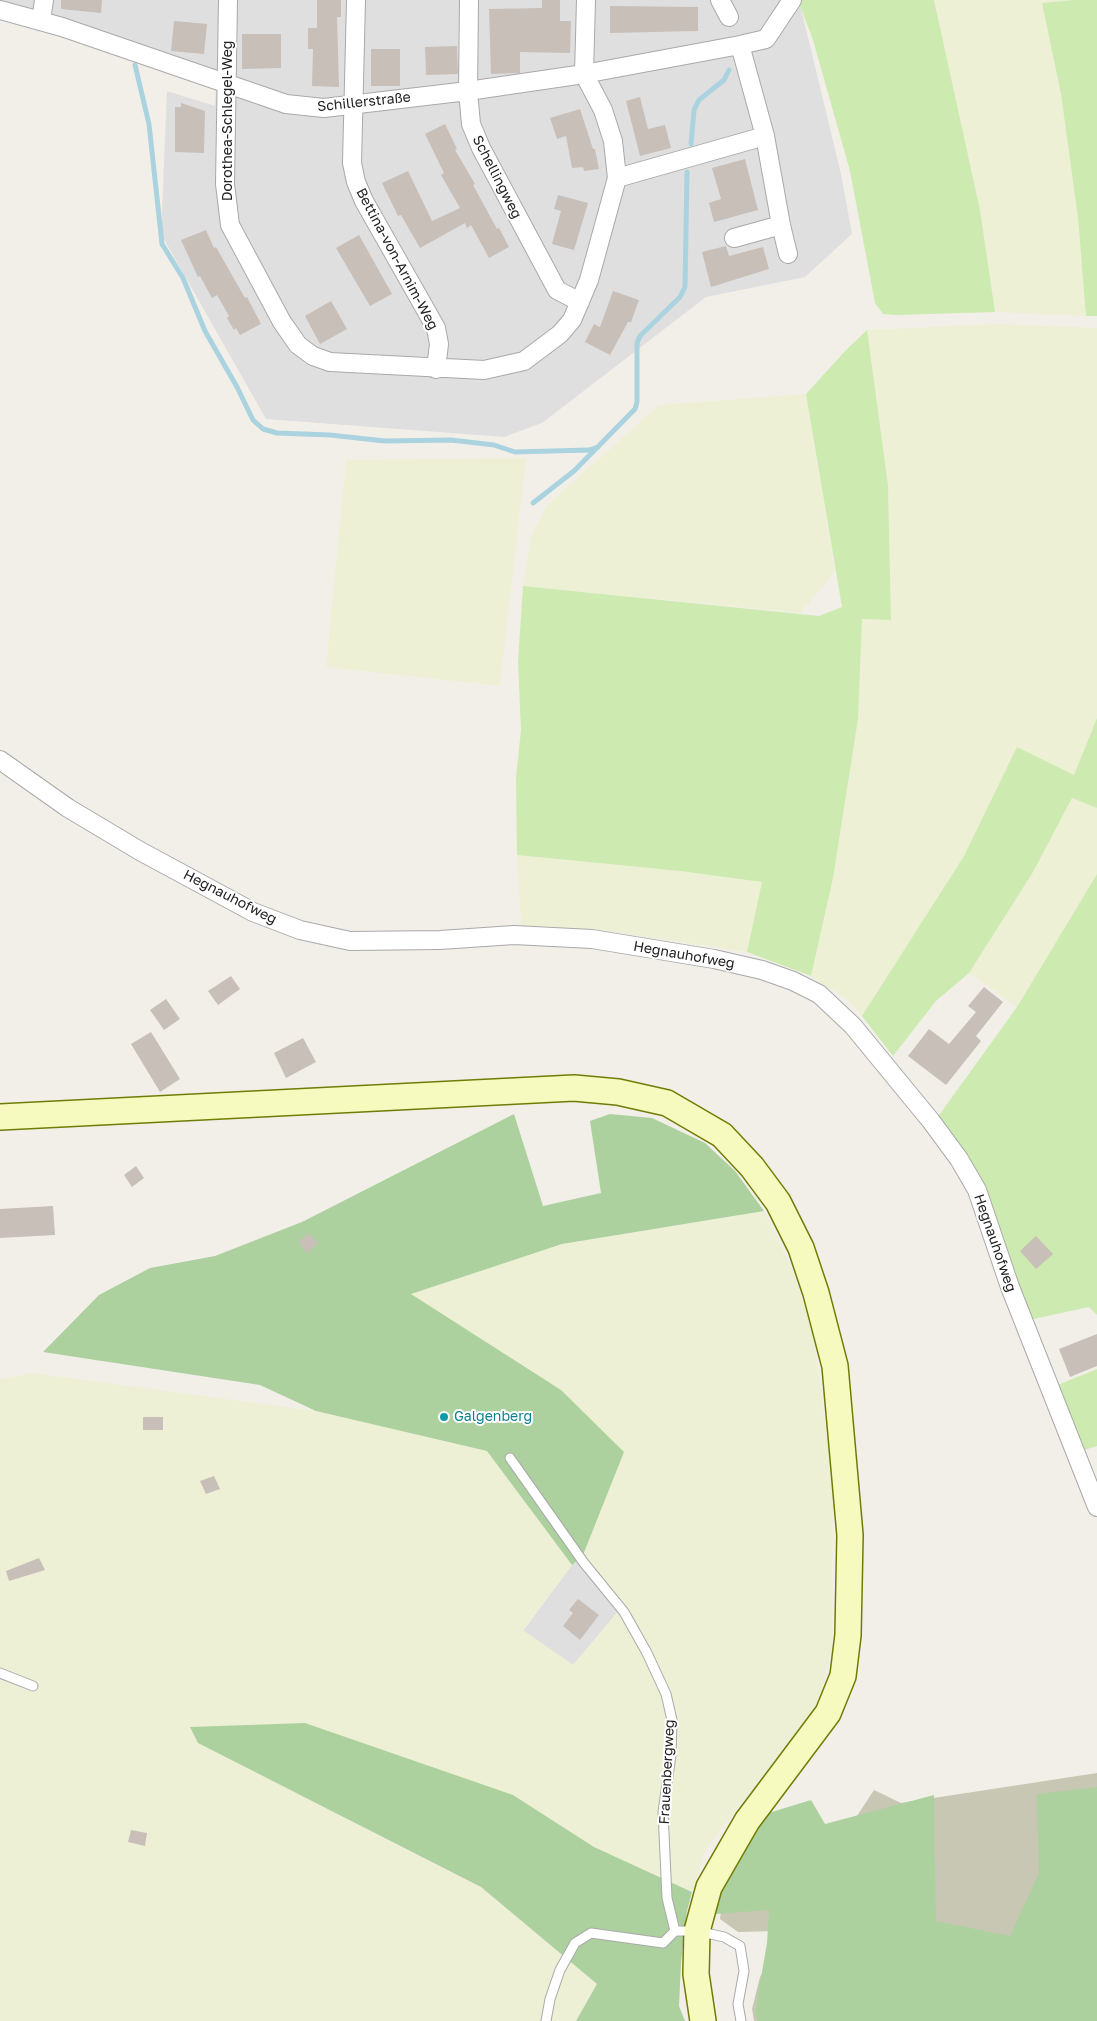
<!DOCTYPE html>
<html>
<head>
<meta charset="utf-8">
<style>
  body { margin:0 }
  canvas { display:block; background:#f2efe9 }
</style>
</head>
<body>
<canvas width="1097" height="2021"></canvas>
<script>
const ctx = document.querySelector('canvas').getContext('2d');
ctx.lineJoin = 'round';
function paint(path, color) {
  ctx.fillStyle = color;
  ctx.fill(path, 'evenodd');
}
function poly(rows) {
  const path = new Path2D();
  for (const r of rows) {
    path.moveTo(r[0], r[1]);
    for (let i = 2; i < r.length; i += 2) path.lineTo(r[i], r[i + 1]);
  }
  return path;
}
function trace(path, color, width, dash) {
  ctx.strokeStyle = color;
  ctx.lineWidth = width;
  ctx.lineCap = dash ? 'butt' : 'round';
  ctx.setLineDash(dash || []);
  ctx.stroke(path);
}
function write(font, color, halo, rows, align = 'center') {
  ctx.font = font + ' "Golos Text",sans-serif';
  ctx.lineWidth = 4;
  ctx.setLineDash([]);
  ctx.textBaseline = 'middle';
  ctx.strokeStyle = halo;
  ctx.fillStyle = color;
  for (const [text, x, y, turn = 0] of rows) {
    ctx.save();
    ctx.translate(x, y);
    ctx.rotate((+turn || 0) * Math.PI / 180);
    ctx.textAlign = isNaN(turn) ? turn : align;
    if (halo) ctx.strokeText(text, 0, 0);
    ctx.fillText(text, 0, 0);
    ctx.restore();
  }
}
paint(poly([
  [0,0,799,0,841,174,852,234,805,277,706,297,542,423,504,437,266,419,161,234,167,91,215,106,216,87,0,15],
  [583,1555,621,1608,573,1665,523,1631,572,1565]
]), '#e0dfdf');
paint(poly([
  [1097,1773,1097,2021,754,2021,752,2009,760,1977,782,1943,777,1931,738,1932,720,1919,723,1896,836,1848,874,1790,901,1803]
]), '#c7c7b4');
paint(poly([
  [934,0,1074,0,1042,3,1061,94,1078,218,1086,316,995,312,980,210],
  [998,324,1097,328,1097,718,1075,775,1017,748,964,856,862,1016,848,1000,811,976,833,878,858,719,862,619,891,620,888,485,867,330],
  [806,394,835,571,801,613,523,586,531,536,546,506,659,405],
  [526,458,500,686,326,667,346,460],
  [1072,798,1097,808,1097,874,1017,1007,969,973,1033,872],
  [517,855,680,871,763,882,747,952,614,932,521,925],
  [764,1211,793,1271,813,1331,833,1484,832,1650,818,1704,706,1849,692,1892,594,1847,513,1795,198,1743,481,1887,597,1984,576,2021,0,2021,0,1379,33,1373,316,1411,487,1451,572,1565,523,1630,573,1665,621,1608,583,1555,561,1390,410,1294,562,1244]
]), '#eef0d5');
paint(poly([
  [800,0,934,0,980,210,995,312,898,315,883,314,875,303,850,171,813,40,799,3],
  [1074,0,1097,0,1097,316,1086,316,1078,218,1061,94,1042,3],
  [867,330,888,485,891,620,862,619,858,719,833,878,811,976,747,952,762,882,680,871,517,855,516,778,521,730,518,662,523,586,819,616,842,607,806,394,846,350],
  [1097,718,1097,808,1072,798,1033,872,969,973,936,1001,893,1056,862,1016,964,856,1017,747,1074,775],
  [1097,874,1097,1315,1089,1307,1029,1320,937,1118,1017,1007],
  [1097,1369,1097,1446,1081,1451,1055,1386]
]), '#cdebb0');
paint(poly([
  [514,1114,543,1206,601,1193,590,1121,610,1114,652,1118,705,1143,735,1171,764,1211,562,1244,411,1294,561,1390,624,1452,583,1555,572,1565,487,1451,316,1411,260,1385,43,1352,99,1295,150,1268,215,1256,302,1222],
  [305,1723,513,1795,594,1847,692,1892,687,1911,681,1963,679,2006,685,2021,576,2021,597,1984,481,1887,198,1743,190,1727],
  [1097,1787,1097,2021,758,2021,755,2012,767,1943,769,1910,716,1914,720,1888,762,1815,811,1800,825,1824,934,1795,936,1921,1010,1936,1039,1873,1037,1794]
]), '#add19e');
trace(poly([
  [135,65,149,124,162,244,183,278,205,331,237,387,253,420,263,429,277,433,330,435,385,441,451,440,494,445,515,452,589,450,598,447],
  [691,144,694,110,699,100,724,80,729,70],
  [533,503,574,471,635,409,637,402,637,343,640,336,680,297,685,287,687,172]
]), '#aad3df', 5);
paint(poly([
  [61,0,102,0,101,13,61,9],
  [317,0,341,0,341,17,337,17,339,87,312,86,313,49,308,49,308,28,317,28],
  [542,0,560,0,560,21,571,21,570,53,520,52,520,73,491,74,489,9,542,8],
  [610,6,698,7,698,31,610,33],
  [174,21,207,24,204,54,171,51],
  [242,34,281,34,281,68,242,69],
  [457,46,458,74,426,75,425,47],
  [371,49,400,49,400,86,371,86],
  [640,97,648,129,665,125,671,148,640,156,626,101],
  [181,103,205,111,204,153,175,152,175,107,181,107],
  [580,109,593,149,595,149,599,169,584,171,583,167,572,168,566,136,557,139,550,118],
  [445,124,457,149,455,150,475,184,473,185,497,229,499,228,509,247,489,258,471,225,467,228,465,223,420,248,401,215,398,216,382,183,408,171,432,221,460,208,441,175,444,173,425,134],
  [745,159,758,210,714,222,709,203,721,199,712,168],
  [558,195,588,203,574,250,552,244,561,211,554,209],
  [206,230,214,248,216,247,245,298,247,297,261,324,240,335,236,328,234,330,227,318,229,316,217,295,212,298,200,276,198,277,181,240],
  [359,235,392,294,370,306,336,248],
  [726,246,729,256,763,247,769,269,711,287,702,252],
  [613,291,639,300,631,322,628,322,610,355,585,342,594,324,600,327],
  [331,301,347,329,320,344,305,316],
  [231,976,240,989,218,1005,208,991],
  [984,987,1003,1002,976,1036,981,1041,946,1085,908,1056,929,1029,949,1044,976,1012,968,1006],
  [166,999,180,1019,164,1030,150,1010],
  [151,1032,180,1079,160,1092,131,1044],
  [303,1038,316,1062,286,1078,274,1053],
  [136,1166,144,1178,132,1187,124,1175],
  [53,1206,55,1235,0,1238,0,1209],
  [309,1233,318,1243,307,1253,298,1242],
  [1036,1236,1053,1254,1036,1269,1020,1251],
  [1097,1334,1097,1366,1070,1377,1059,1349],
  [143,1417,163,1417,163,1430,143,1430],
  [214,1476,220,1489,206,1494,200,1481],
  [39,1558,45,1570,9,1581,6,1571],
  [578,1599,599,1615,580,1640,563,1626,573,1613,569,1610],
  [131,1830,147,1833,145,1846,128,1842]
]), '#c7bfb8');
const service = poly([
  [510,1458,584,1563,624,1612,647,1653,666,1694,672,1720,671,1755,663,1812,667,1898,675,1931],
  [0,1673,33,1686],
  [675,1931,697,1931,724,1937,740,1946,744,1971,738,2004,741,2021],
  [546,2021,550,1999,560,1970,575,1943,591,1933,663,1943,675,1931]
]);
const minor = poly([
  [228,0,225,184,230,225,282,322,298,345,313,356,330,362,484,370,524,361,560,334,572,320,589,280,617,178,765,136],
  [356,0,352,163,356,182,364,201,436,328,439,344,436,369],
  [469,0,468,91,471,124,481,148,557,290,580,302],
  [586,0,584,74,603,110,613,141,617,178],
  [720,0,729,17],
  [0,10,62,27,286,104,324,108,468,91,584,74,740,45,766,39,792,0],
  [41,21,44,0],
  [740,45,765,136,781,225,788,254],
  [734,238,781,225],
  [0,760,68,808,140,851,253,912,300,930,350,941,440,940,514,935,592,939,714,959,762,970,793,981,819,994,853,1026,931,1121,959,1159,977,1190,1010,1287,1097,1507]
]);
const secondary = poly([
  [0,1117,574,1088,618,1092,667,1103,722,1135,752,1167,778,1202,801,1248,816,1293,835,1366,850,1535,848,1635,843,1676,828,1713,747,1821,709,1887,697,1931,696,1974,703,2021]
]);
trace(service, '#a9a9a9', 11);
trace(minor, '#a9a9a9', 20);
trace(secondary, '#707d05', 28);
trace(service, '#fff', 9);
trace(minor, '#fff', 18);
trace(secondary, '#f7fabf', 25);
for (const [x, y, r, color] of [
  [444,1417,5,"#0f9aa8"]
]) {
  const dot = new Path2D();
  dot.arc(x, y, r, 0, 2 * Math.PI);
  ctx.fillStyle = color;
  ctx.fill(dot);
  trace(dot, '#fff', 2);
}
write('14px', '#222', '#fff', [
  ["Schillerstraße",364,102,-6],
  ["Dorothea-Schlegel-Weg",228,121,-90],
  ["Schellingweg",497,177,63],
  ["Bettina-von-Arnim-Weg",397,259,62],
  ["Hegnauhofweg",230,897,27],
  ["Hegnauhofweg",684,955,10],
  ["Hegnauhofweg",995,1243,71],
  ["Frauenbergweg",667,1772,-87]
]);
write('14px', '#0d838f', '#fff', [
  ["Galgenberg",454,1417]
], 'left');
</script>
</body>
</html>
